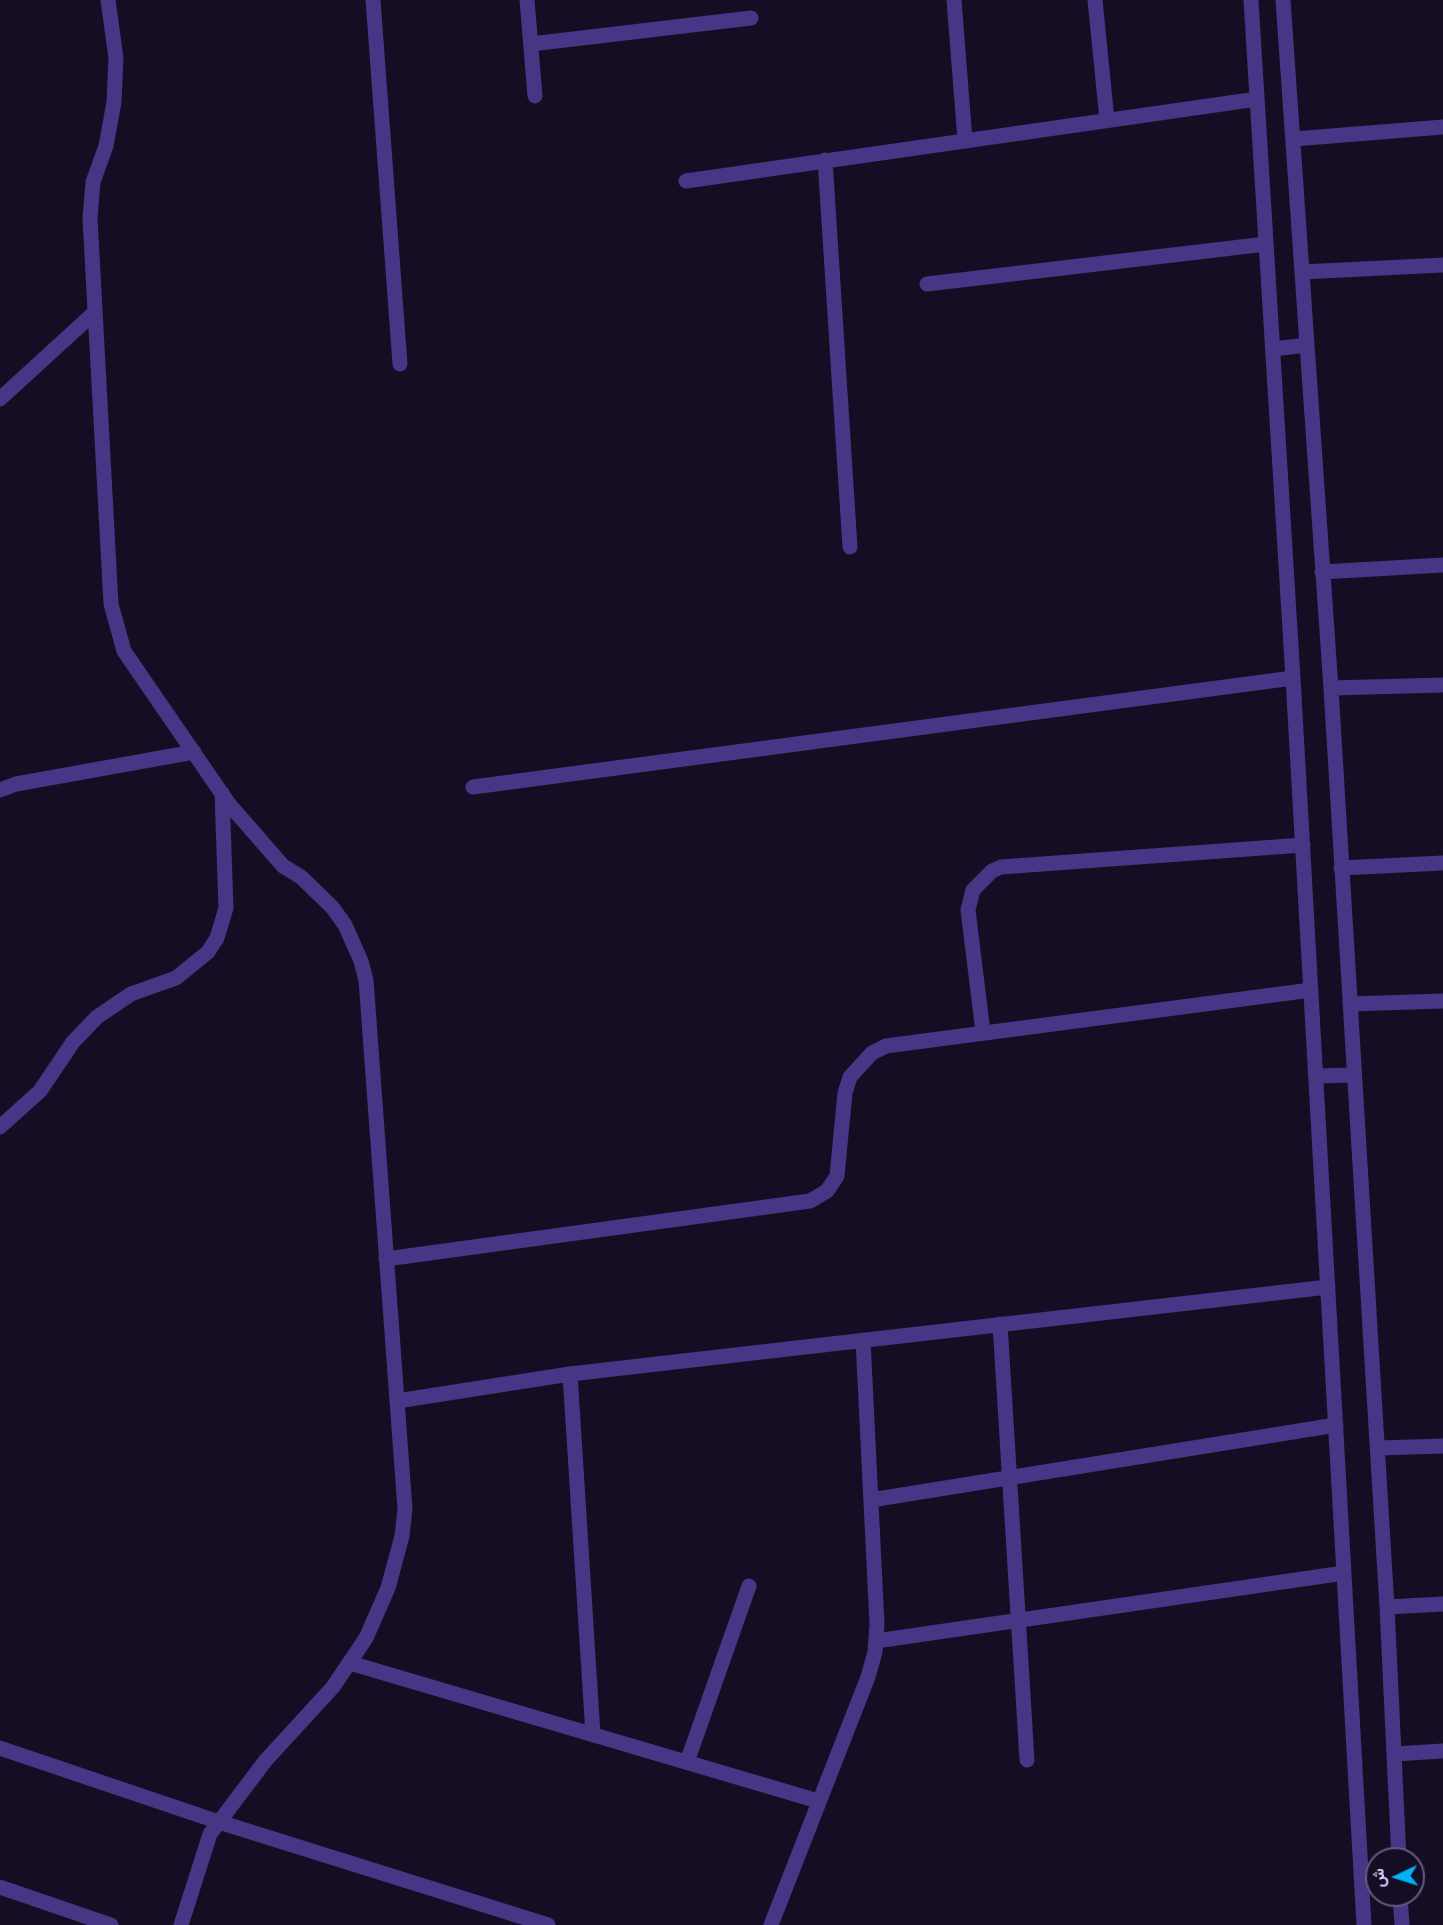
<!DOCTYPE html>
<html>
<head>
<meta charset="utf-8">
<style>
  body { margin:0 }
  #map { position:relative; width:1443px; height:1925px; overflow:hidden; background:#150d24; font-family:Helvetica,Vazirmatn,sans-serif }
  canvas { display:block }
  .north { position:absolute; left:1365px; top:1847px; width:60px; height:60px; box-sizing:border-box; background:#150d24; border:2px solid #655b7c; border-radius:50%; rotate:266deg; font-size:16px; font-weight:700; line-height:24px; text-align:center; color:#ddcfff }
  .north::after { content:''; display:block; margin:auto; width:21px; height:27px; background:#00b4fa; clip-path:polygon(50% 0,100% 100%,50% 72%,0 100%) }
</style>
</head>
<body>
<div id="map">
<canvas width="1443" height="1925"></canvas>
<div class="north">ش</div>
</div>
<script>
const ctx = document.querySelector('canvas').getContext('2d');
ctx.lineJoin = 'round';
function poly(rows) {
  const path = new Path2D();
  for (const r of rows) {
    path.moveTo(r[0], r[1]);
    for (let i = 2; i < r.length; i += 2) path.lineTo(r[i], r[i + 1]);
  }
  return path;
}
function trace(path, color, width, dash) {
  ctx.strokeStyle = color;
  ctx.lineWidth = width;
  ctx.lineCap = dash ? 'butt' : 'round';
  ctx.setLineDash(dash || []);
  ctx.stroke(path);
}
trace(poly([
  [108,0,116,58,114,102,106,146,93,182,90,218,111,604,124,651,229,804,283,866,301,877,332,907,345,925,361,961,366,980,405,1509,402,1536,388,1588,366,1638,333,1687,266,1760,210,1834,181,1925],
  [373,0,400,364],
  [527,0,535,96],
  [954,0,965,140],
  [1095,0,1107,120],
  [1251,0,1293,678,1364,1925],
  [1283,0,1331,688,1387,1607,1399,1859],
  [531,44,751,18],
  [1294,139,1443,127],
  [825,160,850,547],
  [686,181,1257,99],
  [1302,272,1443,265],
  [927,284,1266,244],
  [1273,349,1307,345],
  [0,399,95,312],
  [1322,572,1443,565],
  [1331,688,1443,685],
  [473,787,1293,678],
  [0,790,16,784,194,752],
  [1341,868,1443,863],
  [1350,1004,1443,1001],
  [983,1032,968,910,973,890,992,871,1001,867,1303,845],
  [1316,1076,1354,1075],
  [0,1127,40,1091,73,1042,97,1017,131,994,176,978,208,952,217,938,226,908,222,793],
  [386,1259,810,1201,827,1191,837,1176,845,1093,850,1077,872,1053,886,1046,1311,990],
  [1000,1324,1027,1760],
  [570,1374,593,1735],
  [397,1401,570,1374,1328,1287],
  [1378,1448,1443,1446],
  [871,1500,1336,1425],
  [1387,1607,1443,1604],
  [876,1641,1344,1573],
  [350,1663,818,1801],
  [0,1748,219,1822,548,1925],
  [1394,1754,1443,1751],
  [687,1762,749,1586],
  [0,1887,111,1925],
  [1400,1895,1402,1925],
  [771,1925,868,1677,875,1652,877,1624,863,1340]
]), '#473585', 15);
</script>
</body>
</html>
